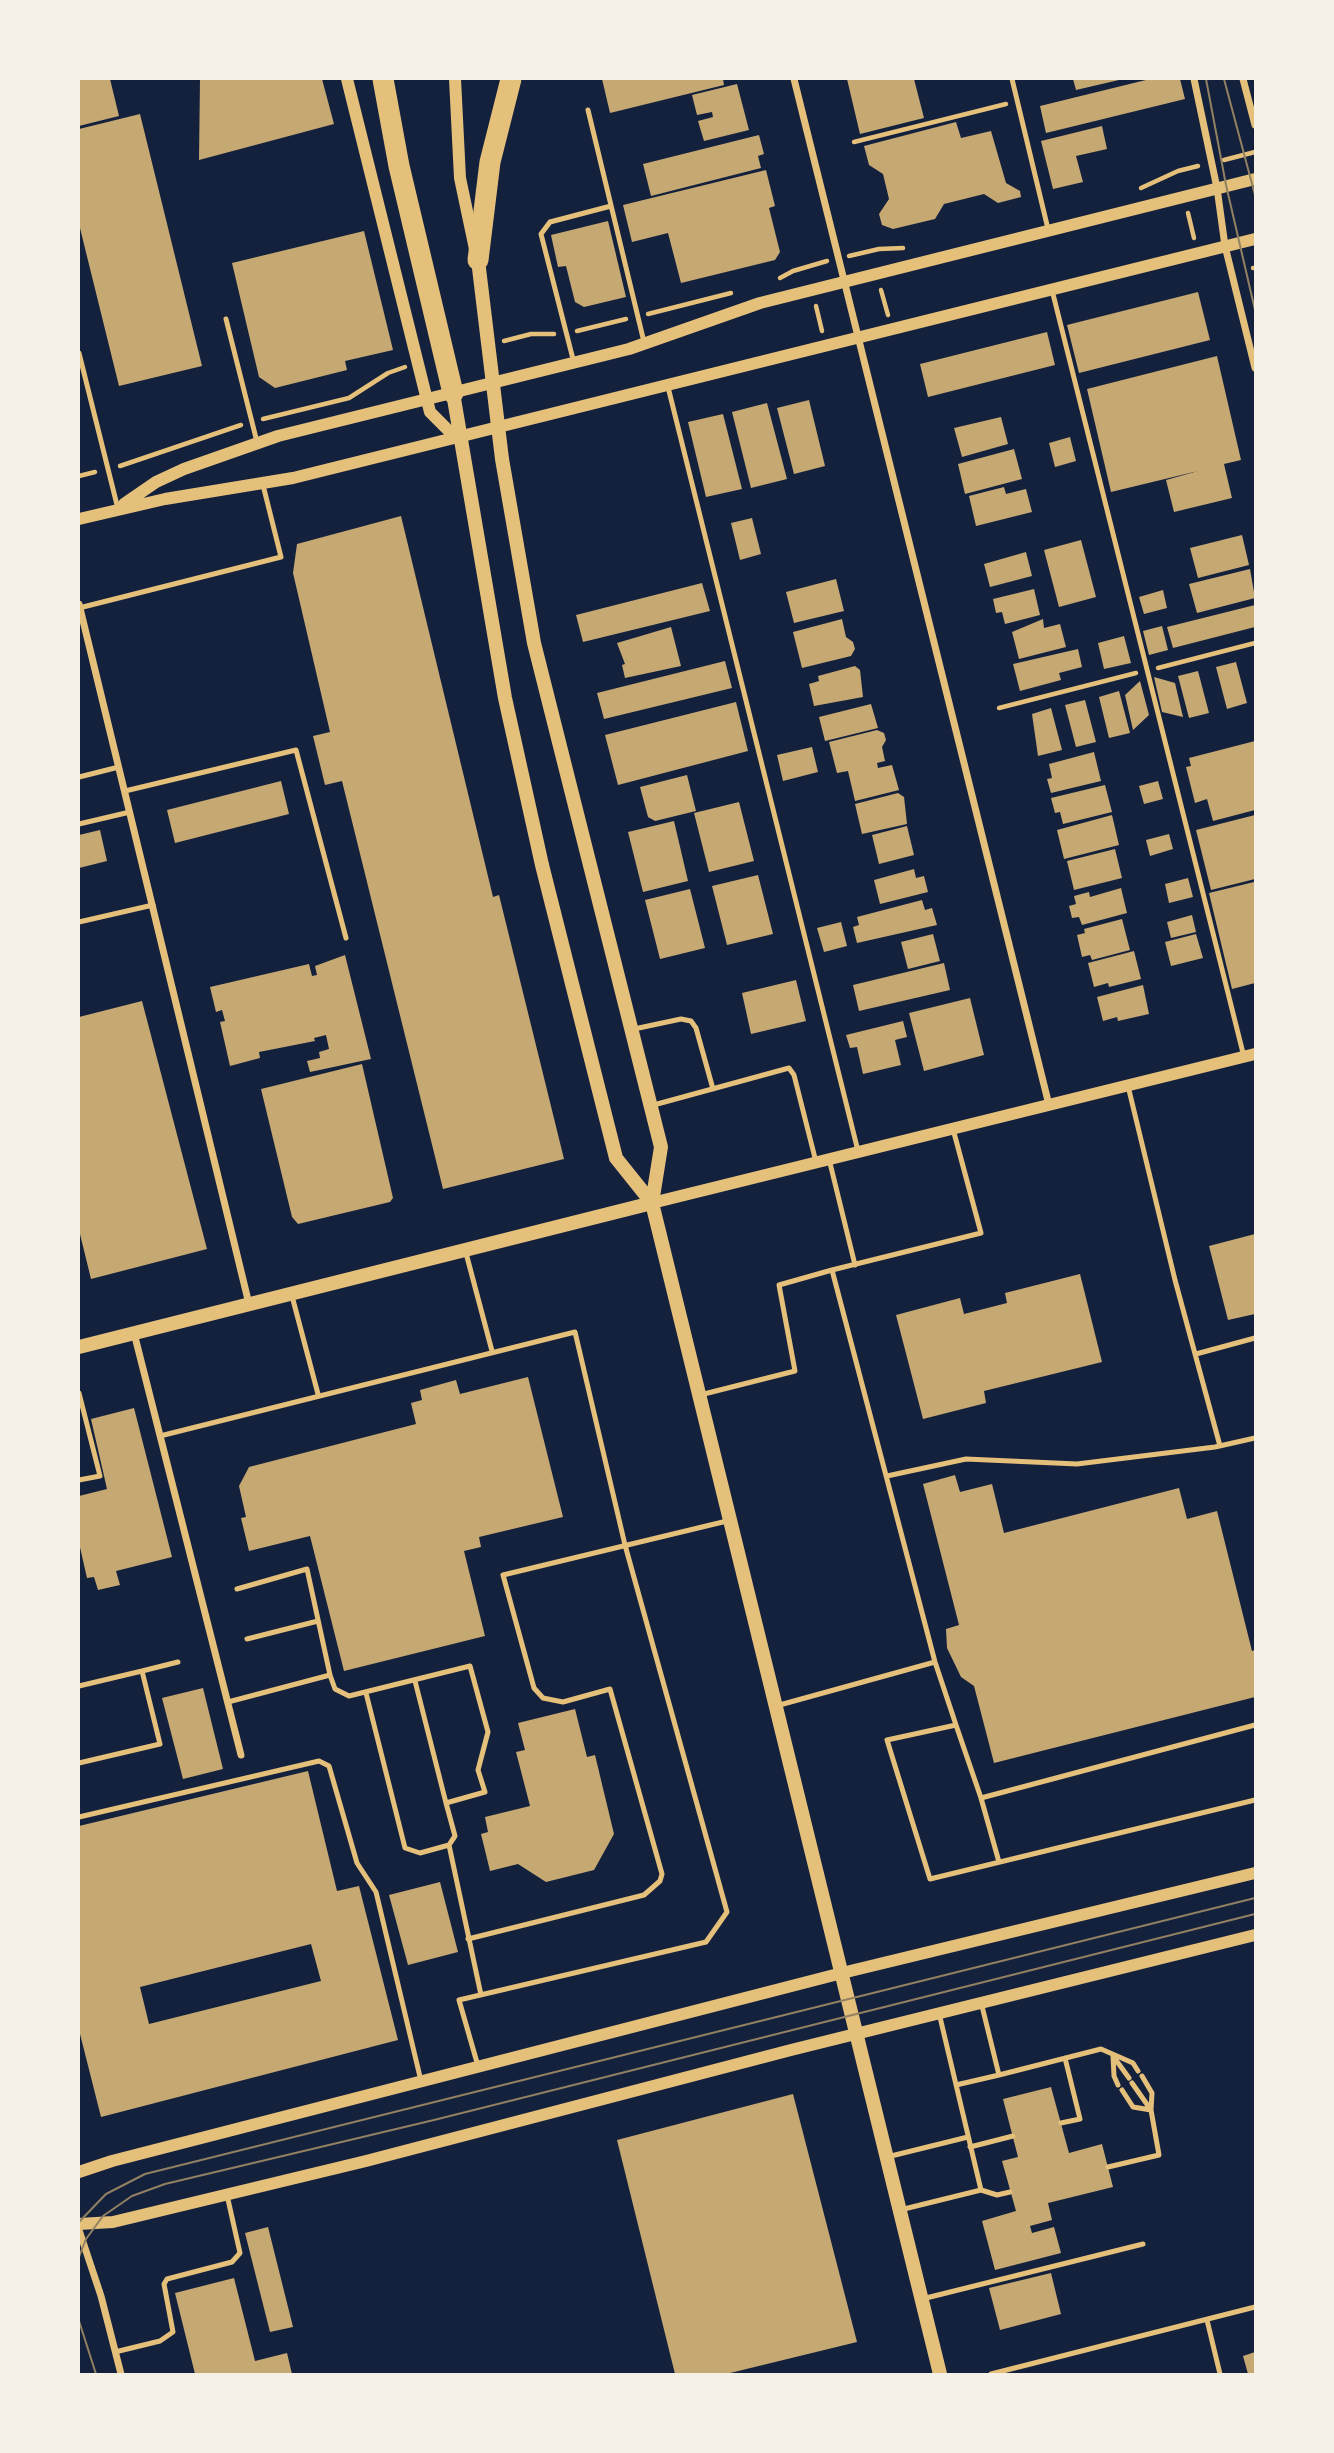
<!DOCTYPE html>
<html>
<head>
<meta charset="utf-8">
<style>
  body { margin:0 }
  #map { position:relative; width:1334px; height:2453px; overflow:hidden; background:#14213d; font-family:Inter,sans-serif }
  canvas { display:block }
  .frame { position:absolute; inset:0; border:80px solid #f6f1e7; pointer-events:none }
</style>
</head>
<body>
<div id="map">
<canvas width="1334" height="2453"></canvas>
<div class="frame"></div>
</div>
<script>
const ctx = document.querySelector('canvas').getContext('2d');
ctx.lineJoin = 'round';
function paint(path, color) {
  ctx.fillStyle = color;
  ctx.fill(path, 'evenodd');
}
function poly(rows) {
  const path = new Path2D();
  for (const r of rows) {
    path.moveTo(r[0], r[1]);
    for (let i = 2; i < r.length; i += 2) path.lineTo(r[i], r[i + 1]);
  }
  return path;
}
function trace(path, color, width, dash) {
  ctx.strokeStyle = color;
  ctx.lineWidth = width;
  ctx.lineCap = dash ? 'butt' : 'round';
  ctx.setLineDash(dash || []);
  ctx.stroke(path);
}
paint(poly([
  [79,79,110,79,119,116,79,126],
  [200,79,322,79,334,124,199,160],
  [602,79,723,79,724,85,610,113],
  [847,79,914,79,924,118,860,134],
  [1073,79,1119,79,1119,80,1076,90],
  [1150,79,1180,79,1185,99,1046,133,1040,106],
  [737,84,749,130,704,141,698,121,713,117,712,112,697,115,692,95],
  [140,114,202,366,119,386,79,224,79,129],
  [956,122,961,138,991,131,1006,183,1020,191,1021,197,998,203,984,194,944,204,935,219,893,229,882,225,879,214,889,199,883,174,869,165,864,146],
  [1102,126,1107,149,1076,156,1083,182,1053,189,1041,141],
  [759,135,764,154,758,156,761,168,651,196,643,164],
  [766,170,775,206,769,208,780,252,775,260,681,283,668,233,632,242,623,205],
  [608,221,626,297,584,307,575,302,566,266,558,267,551,235],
  [364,231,393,350,345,361,347,370,275,388,259,377,232,263],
  [1198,292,1210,340,1079,373,1067,325],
  [1047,332,1055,365,928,397,920,364],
  [1217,356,1241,460,1224,464,1232,498,1174,512,1166,480,1198,471,1111,492,1087,389],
  [809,400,825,466,794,474,777,408],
  [767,403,787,479,751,488,732,412],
  [723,414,742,489,706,497,688,422],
  [1001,417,1008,444,962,457,954,428],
  [1070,437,1076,461,1055,467,1049,443],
  [1014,449,1022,479,965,494,958,464],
  [1004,487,1006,494,1026,489,1032,512,976,526,969,496],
  [401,516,493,897,499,895,564,1159,443,1189,342,781,325,785,313,736,330,732,293,573,297,544],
  [752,518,761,554,740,560,731,523],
  [1242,535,1249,565,1198,578,1190,548],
  [1081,540,1096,597,1059,607,1044,550],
  [1026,552,1032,576,990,587,984,564],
  [1250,569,1255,598,1197,613,1189,584],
  [836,579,844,611,794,623,786,592],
  [702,583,710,611,583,642,576,615],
  [1034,589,1040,615,1005,624,1002,612,996,613,993,599],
  [1163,590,1167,608,1144,614,1139,597],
  [1255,605,1255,627,1173,648,1167,627],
  [842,619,846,637,853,642,855,649,851,656,802,668,793,632],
  [1043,619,1044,628,1060,624,1066,647,1019,659,1012,632],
  [1162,626,1168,650,1149,655,1143,631],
  [671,627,681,666,625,678,622,665,625,664,617,643],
  [1124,636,1131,663,1104,669,1098,643],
  [1078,649,1082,667,1059,673,1061,680,1020,691,1013,664],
  [725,661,732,688,604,719,597,693],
  [1236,662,1247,703,1227,709,1216,667],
  [855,666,860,670,863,697,814,706,809,684,819,681,818,676],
  [1198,671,1209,713,1189,718,1178,676],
  [1154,677,1175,683,1183,717,1162,712],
  [1140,681,1149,715,1133,730,1125,695],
  [1119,691,1130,733,1109,738,1099,697],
  [1085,700,1096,742,1076,747,1065,705],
  [736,702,748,751,618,785,605,735],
  [871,704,878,728,825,741,819,717],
  [1051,708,1062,750,1038,756,1032,714],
  [877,730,884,733,886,740,882,747,885,761,877,763,878,768,892,765,899,790,855,801,848,771,837,773,829,742],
  [1255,741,1255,810,1213,821,1207,799,1195,803,1186,767,1191,766,1189,758],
  [812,747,818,772,783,781,777,755],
  [1094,752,1101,781,1051,793,1047,779,1052,778,1049,764],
  [687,775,696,811,655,821,648,817,640,787],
  [281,781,289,814,175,843,167,810],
  [1158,781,1163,799,1144,804,1139,786],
  [1105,785,1112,812,1063,824,1060,812,1055,813,1051,798],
  [898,793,904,797,907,824,862,834,855,804],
  [739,802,754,861,709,872,694,813],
  [1112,815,1119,845,1064,859,1057,830],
  [1255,815,1255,879,1211,890,1196,830],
  [674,821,688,881,643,892,628,832],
  [907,826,914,855,879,864,872,835],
  [100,830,107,861,79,868,79,835],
  [1169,834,1173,849,1150,856,1146,840],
  [1115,849,1122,878,1074,890,1067,861],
  [914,869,916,878,924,876,928,892,880,904,874,880],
  [758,875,773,934,727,945,712,886],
  [1188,878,1193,897,1169,903,1165,884],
  [1254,882,1255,983,1232,989,1209,893],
  [1121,888,1127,913,1082,925,1079,917,1072,918,1069,906,1076,904,1074,896,1089,892,1090,897],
  [690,889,705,948,660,959,645,900],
  [922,900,925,910,932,908,937,925,857,943,853,927,859,925,857,917],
  [1192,915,1196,932,1171,938,1167,922],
  [1122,919,1130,950,1092,960,1090,955,1082,957,1077,935,1085,933,1084,929],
  [841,922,847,946,824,952,817,928],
  [933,934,940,961,908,969,901,942],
  [1196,934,1203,958,1171,966,1165,942],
  [1134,951,1141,979,1109,987,1108,983,1094,987,1088,963],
  [345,955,371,1059,310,1072,307,1061,320,1058,319,1052,329,1049,326,1035,314,1038,315,1041,259,1052,260,1058,230,1066,220,1022,225,1021,222,1010,216,1012,210,987,309,964,312,976,317,975,315,966],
  [944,963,950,990,859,1011,853,985],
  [796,980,806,1021,751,1034,742,993],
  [1143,985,1149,1014,1118,1021,1117,1017,1103,1021,1097,997],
  [970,998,984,1055,924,1071,909,1013],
  [142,1001,207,1249,91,1279,79,1230,79,1017],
  [903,1021,907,1037,895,1040,901,1065,863,1074,857,1047,850,1048,846,1035],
  [362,1064,393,1198,390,1202,298,1224,292,1217,261,1089],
  [1255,1234,1255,1314,1228,1320,1209,1246],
  [1080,1274,1102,1362,984,1391,986,1403,923,1419,896,1315,960,1298,964,1314,1007,1303,1005,1293],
  [528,1377,563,1517,479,1537,481,1547,464,1551,485,1636,344,1671,310,1536,249,1551,241,1518,246,1517,239,1486,249,1467,416,1424,411,1403,422,1400,420,1390,456,1380,460,1394],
  [134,1408,172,1557,116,1571,120,1585,98,1590,94,1577,87,1578,79,1543,79,1496,107,1489,91,1419],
  [955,1475,960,1492,992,1484,1004,1533,1179,1488,1187,1519,1217,1511,1252,1651,1255,1650,1255,1697,994,1763,974,1686,961,1677,947,1648,946,1629,959,1625,923,1484],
  [203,1688,223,1769,183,1779,162,1698],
  [575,1709,587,1757,595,1755,614,1834,594,1870,546,1882,518,1864,490,1871,481,1834,488,1832,485,1817,530,1806,516,1752,525,1750,518,1723],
  [308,1771,337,1891,359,1886,398,2040,101,2117,79,2030,79,1826],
  [311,1944,321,1981,149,2024,140,1987],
  [440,1882,458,1952,408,1965,389,1895],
  [1051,2087,1069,2153,1102,2144,1113,2187,1048,2203,1052,2220,1030,2226,1032,2233,1054,2227,1061,2253,995,2270,982,2221,1016,2211,1002,2161,1018,2157,1003,2099],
  [793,2094,857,2342,726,2374,675,2374,617,2140],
  [268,2227,293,2327,270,2332,245,2233],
  [1051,2273,1061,2314,1000,2330,989,2288],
  [234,2278,255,2361,287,2353,292,2374,195,2374,175,2293],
  [1255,2352,1255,2374,1248,2374,1243,2356]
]), '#c6a872');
trace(poly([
  [854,142,1006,104],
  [1224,160,1255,152],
  [1141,188,1178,171,1198,166],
  [1188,213,1194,238],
  [849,256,879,249,903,248],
  [1253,268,1255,268],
  [780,278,793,271,827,261],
  [881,290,888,315],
  [816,306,822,331],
  [648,314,731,293],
  [577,331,626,319],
  [504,341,531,334,554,334],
  [263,419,349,398,388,373,405,367],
  [120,466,241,425],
  [79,476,95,472],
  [1158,668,1255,643],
  [999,708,1136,673]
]), '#e5c07b', 4.5);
trace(poly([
  [1012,79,1048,229],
  [588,110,644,342],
  [1052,290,1244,1057],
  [226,319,257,442],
  [79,353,118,509],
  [574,363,541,234,550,222,611,206],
  [668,387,858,1151],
  [79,608,281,557,263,485],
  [79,777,119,767],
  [125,791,296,750,346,938],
  [79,824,130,812],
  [79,922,153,905],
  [634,1029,681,1019,691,1021,696,1028,713,1089],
  [1128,1086,1175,1280,1220,1446],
  [650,1106,789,1068,794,1075,816,1162],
  [953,1129,981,1233,832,1270,935,1662,956,1725,887,1740,930,1879,1255,1800],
  [829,1159,855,1265],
  [466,1253,492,1351],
  [292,1296,318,1394],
  [1196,1354,1255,1338],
  [79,1393,100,1476,79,1480],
  [700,1395,795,1371,779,1285,832,1270],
  [160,1436,575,1332,625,1545,727,1912,706,1942,459,2000,478,2066],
  [887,1476,966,1459,1077,1464,1215,1447,1255,1438],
  [237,1589,307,1569,330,1675,335,1689,349,1696,470,1666,488,1732,478,1770,485,1792,446,1803,455,1836,449,1845],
  [247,1639,318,1621],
  [142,1671,178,1662],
  [415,1681,446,1803],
  [79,1686,142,1671,160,1744,79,1763],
  [366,1693,405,1848,420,1853,449,1845,481,1995],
  [228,1702,330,1675],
  [776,1706,935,1662],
  [956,1725,981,1798,1255,1725],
  [981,1798,999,1862],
  [79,1817,319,1761,329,1766,357,1863,376,1892,421,2081],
  [468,1939,644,1895,660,1881,662,1874,610,1689,563,1702,543,1698,534,1688,503,1575,727,1521],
  [939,2013,981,2190],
  [1113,2056,1114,2076,1118,2085],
  [1113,2056,1129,2078],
  [999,2075,1101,2049,1133,2063,1138,2071],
  [1132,2083,1151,2110],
  [956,2085,999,2075,981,2002],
  [1122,2090,1133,2107,1151,2110],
  [1061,2123,1080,2119,1065,2058],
  [970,2147,1013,2136],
  [887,2157,968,2137],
  [1108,2167,1159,2155,1151,2110,1152,2093,1142,2076],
  [900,2210,981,2190,997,2195,1010,2192],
  [922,2299,1143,2244],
  [1207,2320,1220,2374],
  [115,2352,160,2341,173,2332,164,2284,167,2279,232,2262,240,2253,227,2195],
  [991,2374,1255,2307]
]), '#e5c07b', 5);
trace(poly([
  [794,79,1049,1105],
  [1194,79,1217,188,1225,246,1255,368],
  [1243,79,1255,125],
  [79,604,249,1304],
  [134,1333,241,1755],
  [79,2230,101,2296,121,2374]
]), '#e5c07b', 7);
trace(poly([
  [347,79,430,412,449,431,461,437],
  [455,79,460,178,475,249],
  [124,504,156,482,184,469,278,436,629,349,760,303,1255,179],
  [79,519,165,499,293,478,1255,239],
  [652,1203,1255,1054],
  [79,2172,112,2161,842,1973,1255,1873],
  [79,2224,113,2222,366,2161,791,2050,1255,1935]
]), '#e5c07b', 12);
trace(poly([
  [478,260,502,459,534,643,661,1147,652,1203,940,2374],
  [453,393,505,698,542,865,616,1158,652,1203],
  [79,1347,652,1203]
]), '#e5c07b', 14);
trace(poly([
  [383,79,399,166,453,393],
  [478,260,490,162,511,79]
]), '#e5c07b', 21);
trace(poly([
  [1206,79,1226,185,1255,310],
  [1224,79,1255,195],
  [79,2222,106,2194,145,2174,1255,1898],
  [79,2257,86,2239,103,2216,132,2196,165,2184,434,2120,1255,1914],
  [79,2321,96,2374]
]), '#918062', 2);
</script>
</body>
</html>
